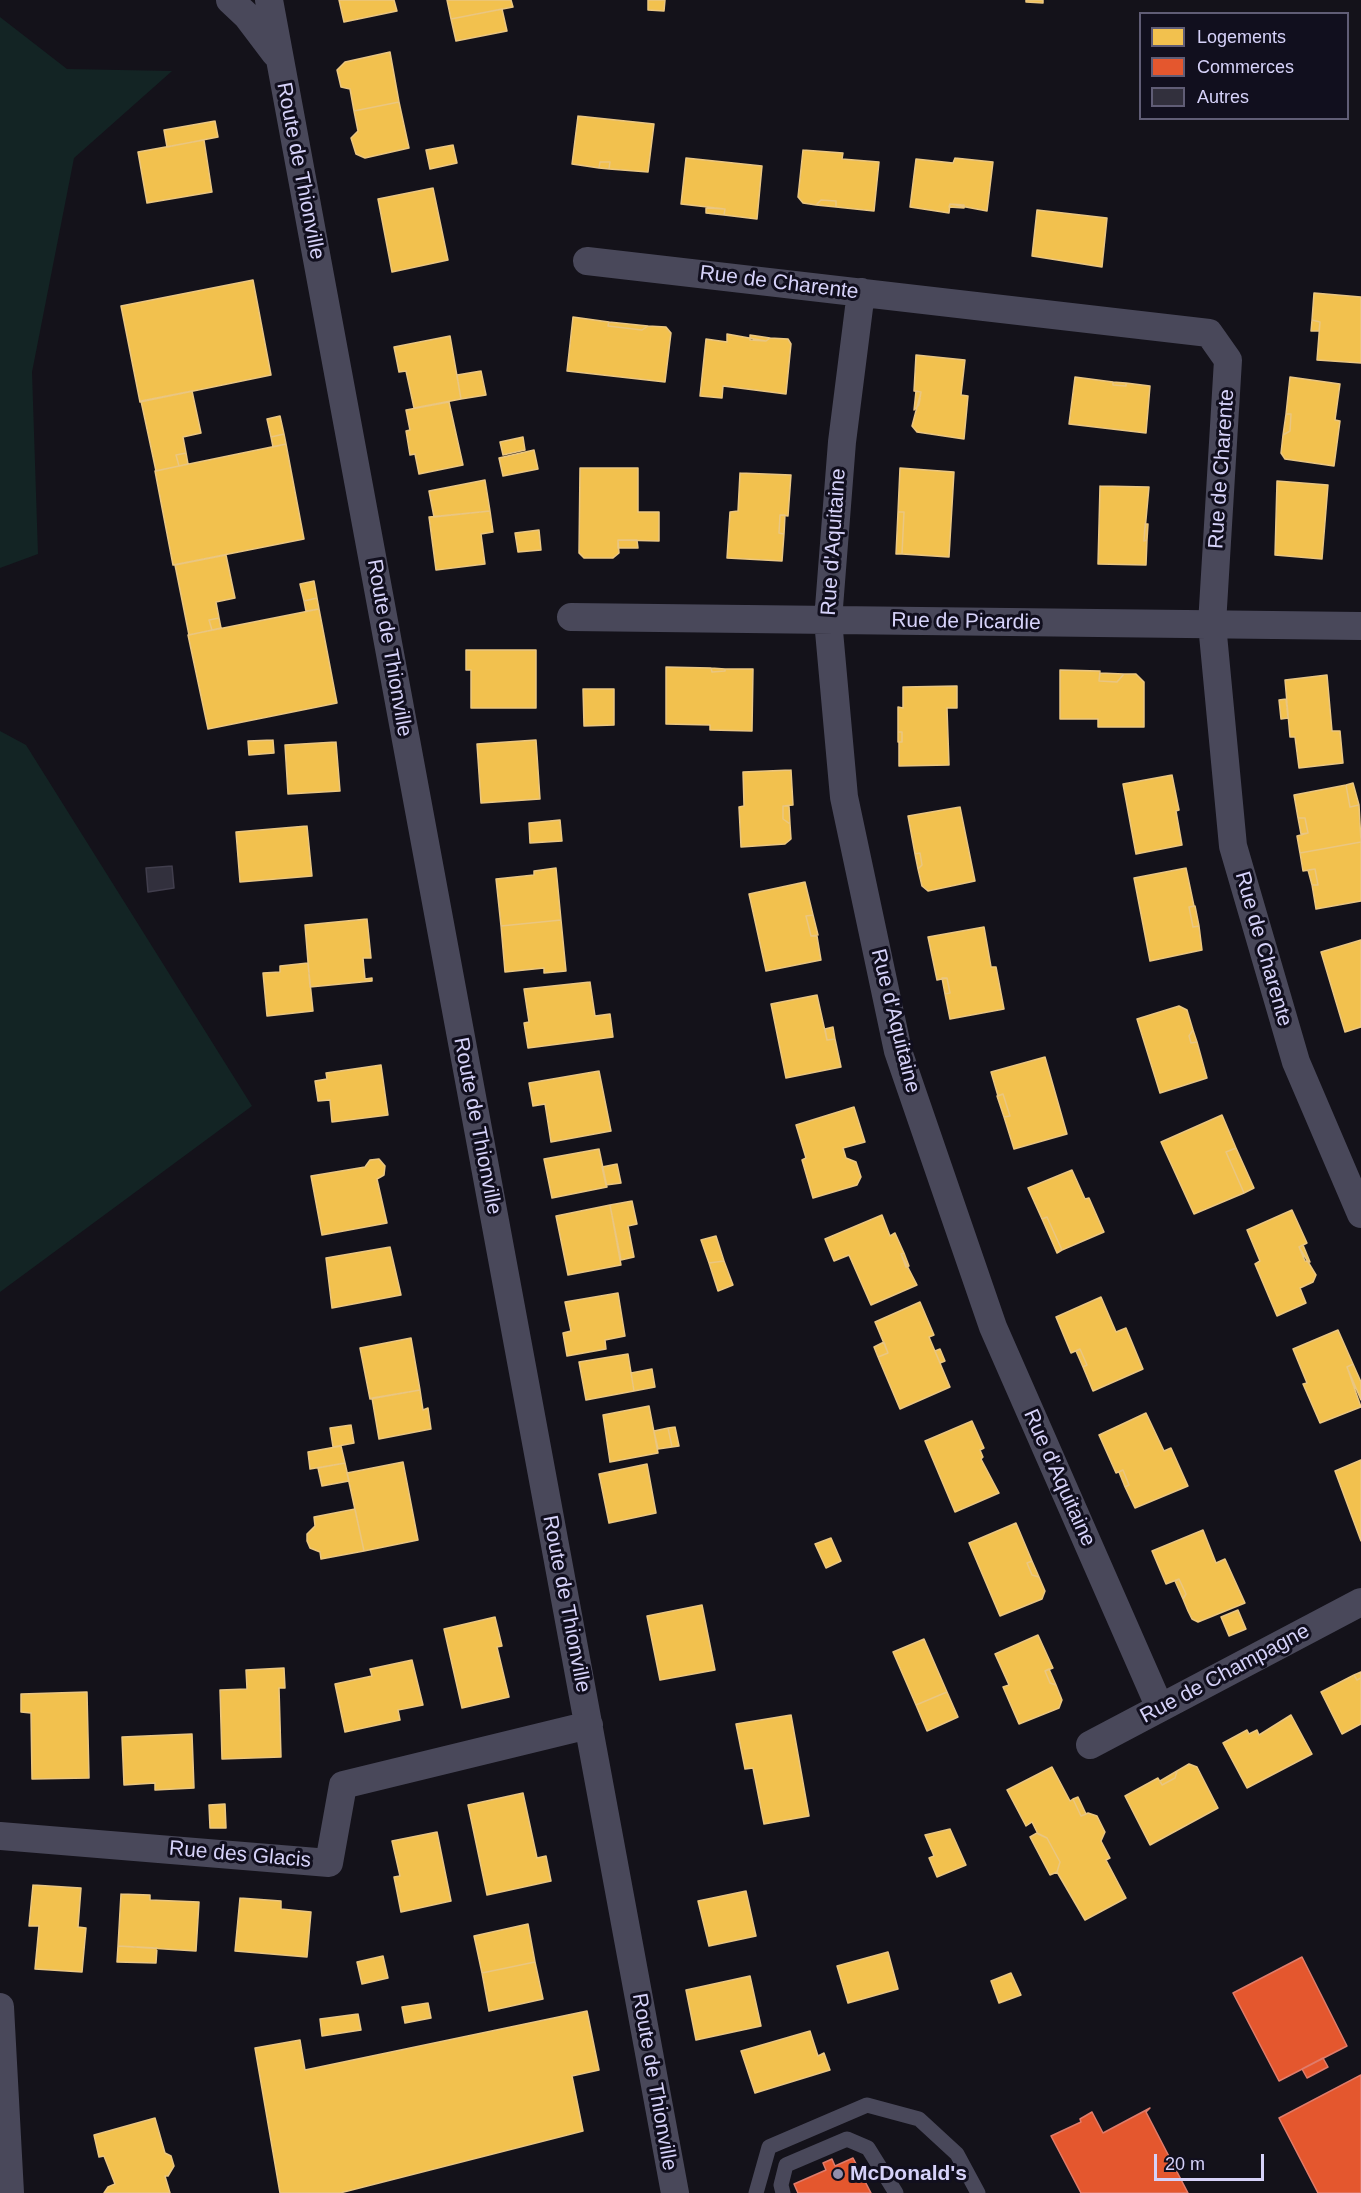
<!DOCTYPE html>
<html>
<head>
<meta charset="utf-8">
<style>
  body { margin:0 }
  #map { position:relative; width:1361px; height:2193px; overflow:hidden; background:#14121a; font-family:Helvetica,sans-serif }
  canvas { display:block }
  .legend { position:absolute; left:1139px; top:12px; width:210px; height:108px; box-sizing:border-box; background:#110f1e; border:2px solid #605d76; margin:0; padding:8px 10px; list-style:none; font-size:18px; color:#d6d2f9 }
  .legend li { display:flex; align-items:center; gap:12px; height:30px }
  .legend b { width:30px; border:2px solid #605d76 }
  .scale { position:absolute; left:1154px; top:2154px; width:110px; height:27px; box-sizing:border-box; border:3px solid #d6d2f9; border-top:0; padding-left:8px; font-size:18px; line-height:21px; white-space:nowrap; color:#d6d2f9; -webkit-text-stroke:4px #110f1e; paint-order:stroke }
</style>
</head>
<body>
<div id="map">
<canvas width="1361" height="2193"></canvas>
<ul class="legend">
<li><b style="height:16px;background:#f2c14e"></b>Logements</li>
<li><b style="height:16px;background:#e4572e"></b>Commerces</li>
<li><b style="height:16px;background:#32303d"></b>Autres</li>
</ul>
<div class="scale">20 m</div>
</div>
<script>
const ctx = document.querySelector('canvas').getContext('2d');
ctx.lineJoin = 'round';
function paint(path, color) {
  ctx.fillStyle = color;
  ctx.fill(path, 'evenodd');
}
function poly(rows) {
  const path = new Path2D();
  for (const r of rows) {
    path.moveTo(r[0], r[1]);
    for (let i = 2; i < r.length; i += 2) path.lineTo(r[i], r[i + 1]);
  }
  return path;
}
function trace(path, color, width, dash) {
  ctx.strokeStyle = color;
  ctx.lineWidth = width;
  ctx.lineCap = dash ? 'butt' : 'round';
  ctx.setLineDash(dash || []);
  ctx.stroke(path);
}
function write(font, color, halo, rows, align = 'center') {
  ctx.font = font + ' Helvetica,sans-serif';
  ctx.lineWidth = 6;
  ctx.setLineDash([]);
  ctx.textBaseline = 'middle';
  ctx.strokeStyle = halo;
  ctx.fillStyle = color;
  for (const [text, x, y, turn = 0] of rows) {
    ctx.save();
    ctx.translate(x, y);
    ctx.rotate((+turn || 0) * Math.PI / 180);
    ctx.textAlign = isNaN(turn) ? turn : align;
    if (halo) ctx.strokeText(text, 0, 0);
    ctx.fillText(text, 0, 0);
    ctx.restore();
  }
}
paint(poly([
  [0,17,67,69,172,71,74,158,32,372,38,554,0,568],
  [0,731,26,745,252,1106,0,1292]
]), '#132424');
const homes = poly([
  [339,0,394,0,397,11,344,22,339,0],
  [447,0,511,0,513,7,451,19,447,0],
  [648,0,665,0,664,11,648,10,648,0],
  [1026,0,1043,0,1043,3,1026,2,1026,0],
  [502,9,507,31,456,41,451,19,502,9],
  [390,52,399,102,354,111,350,89,341,87,337,70,345,62,390,52],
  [399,102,409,148,365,158,356,154,351,138,358,131,354,111,399,102],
  [578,116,654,124,648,172,609,169,610,162,600,162,599,168,572,164,578,116],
  [215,121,218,137,167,147,164,130,215,121],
  [204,140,212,192,147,203,138,152,204,140],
  [453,145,457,163,430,169,426,150,453,145],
  [803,150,843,153,842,159,879,162,874,211,836,207,836,201,821,200,816,205,803,203,798,197,803,150],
  [686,158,762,166,757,219,724,215,725,209,681,204,686,158],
  [955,158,993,162,987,211,950,204,949,213,910,207,916,159,953,163,955,158],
  [600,162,610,162,609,169,599,168,600,162],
  [433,188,448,260,392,272,378,199,433,188],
  [821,200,836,201,836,207,816,205,821,200],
  [950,204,964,205,964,208,949,207,950,204],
  [706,208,725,209,724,215,706,213,706,208],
  [1037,210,1107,218,1102,267,1032,256,1037,210],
  [253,280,271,375,140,402,121,306,253,280],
  [1314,293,1361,297,1361,363,1317,360,1320,322,1312,320,1314,293],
  [573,317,609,322,608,326,642,330,648,326,666,327,671,333,665,382,567,371,573,317],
  [1312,320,1320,322,1319,331,1311,331,1312,320],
  [609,322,648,326,642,330,608,326,609,322],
  [727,334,766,341,770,338,788,339,791,344,786,394,723,386,722,398,700,396,706,339,727,342,727,334],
  [750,335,770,338,766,341,750,340,750,335],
  [450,336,461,399,414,408,406,371,399,372,394,347,450,336],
  [916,355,965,360,961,395,968,396,964,439,917,432,912,426,921,392,914,391,916,355],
  [481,371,486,395,461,399,457,375,481,371],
  [1075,377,1113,382,1113,385,1126,386,1126,383,1150,386,1146,433,1069,424,1075,377],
  [1290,377,1340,384,1335,420,1340,421,1334,466,1285,459,1281,453,1283,435,1290,431,1291,414,1286,414,1290,377],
  [1113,382,1126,383,1126,386,1113,385,1113,382],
  [192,391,201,433,183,437,186,453,176,455,179,466,156,471,141,401,192,391],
  [916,391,921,392,919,405,914,410,916,391],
  [449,402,463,465,419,474,415,454,410,455,406,431,410,430,406,410,449,402],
  [1286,414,1291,414,1290,431,1283,435,1286,414],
  [280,416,284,434,271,437,267,419,280,416],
  [284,434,286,444,273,447,271,437,284,434],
  [523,437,525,450,503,455,500,442,523,437],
  [286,444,304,539,173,565,155,471,286,444],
  [534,450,538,469,503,476,499,458,534,450],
  [186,453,188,464,179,466,176,455,186,453],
  [580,468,638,468,638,512,659,512,659,541,618,540,619,553,613,558,584,558,579,553,580,468],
  [900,468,954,472,949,557,902,554,904,512,898,512,900,468],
  [740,473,791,475,788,516,780,515,779,533,784,534,782,561,727,558,730,512,738,511,740,473],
  [485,480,490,511,434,517,429,491,485,480],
  [1277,481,1328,485,1322,559,1275,555,1277,481],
  [1100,486,1149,487,1144,541,1147,540,1146,565,1098,564,1100,486],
  [490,511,493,532,481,534,485,564,436,570,429,517,490,511],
  [898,512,904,512,902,554,896,554,898,512],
  [780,515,785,515,784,534,779,533,780,515],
  [1145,524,1148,524,1147,540,1144,541,1145,524],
  [539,530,541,550,518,552,515,533,539,530],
  [618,540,637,540,638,548,618,548,618,540],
  [226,555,235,598,216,602,219,618,209,620,212,630,189,635,175,565,226,555],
  [314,581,317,598,304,601,300,584,314,581],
  [317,598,319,609,306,611,304,601,317,598],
  [319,609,337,703,208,729,188,635,319,609],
  [219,618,221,628,212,630,209,620,219,618],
  [466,650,536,650,536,708,471,708,471,670,466,670,466,650],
  [666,667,711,668,712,672,725,671,725,669,753,669,752,731,710,730,710,725,666,724,666,667],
  [711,668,725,669,725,671,712,672,711,668],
  [1060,670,1100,671,1099,681,1117,682,1124,674,1136,674,1144,682,1144,727,1098,727,1098,719,1060,719,1060,670],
  [1100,673,1124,674,1117,682,1099,681,1100,673],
  [1327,675,1332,731,1340,731,1343,763,1299,768,1295,737,1290,737,1285,680,1327,675],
  [957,686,957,708,947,708,949,765,899,766,899,742,902,742,902,732,898,732,898,707,903,708,903,687,957,686],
  [583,689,614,689,614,725,584,726,583,689],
  [1286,699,1288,718,1281,719,1279,700,1286,699],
  [898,732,902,732,902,742,898,742,898,732],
  [273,740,274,753,249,755,248,741,273,740],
  [536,740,540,799,481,803,477,744,536,740],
  [336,742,340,791,288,794,285,745,336,742],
  [791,770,793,805,783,806,783,819,790,824,791,839,785,844,741,847,739,807,744,806,743,772,791,770],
  [1172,775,1179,810,1176,811,1182,845,1136,854,1123,784,1172,775],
  [1353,783,1359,805,1350,807,1346,785,1353,783],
  [1346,785,1350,807,1359,805,1361,842,1300,853,1297,836,1308,833,1305,818,1298,818,1294,795,1346,785],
  [783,806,789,806,790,824,783,819,783,806],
  [960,807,975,881,928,891,922,886,918,869,922,865,920,853,915,854,908,816,960,807],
  [1298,818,1305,818,1308,833,1301,834,1298,818],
  [560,820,562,841,530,843,529,823,560,820],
  [307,826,312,876,240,882,236,832,307,826],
  [1361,842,1361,901,1316,909,1312,885,1318,885,1315,869,1303,871,1300,853,1361,842],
  [920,853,922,865,918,869,915,854,920,853],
  [556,868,561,920,501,926,496,879,534,875,534,871,556,868],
  [1186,868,1194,906,1189,907,1193,927,1199,926,1202,950,1150,961,1134,878,1186,868],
  [1315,869,1318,885,1312,885,1308,870,1315,869],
  [805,882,813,915,806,916,811,936,817,936,821,960,766,971,749,894,805,882],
  [1195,906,1199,926,1193,927,1189,907,1195,906],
  [813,915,818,935,811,936,806,916,813,915],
  [367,919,371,958,363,958,365,979,372,978,372,981,310,987,305,925,367,919],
  [561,920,566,971,544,973,544,968,505,972,501,926,561,920],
  [984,927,991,967,996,967,1004,1009,950,1019,945,994,950,993,947,978,937,980,928,937,984,927],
  [1361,940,1361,1027,1345,1032,1321,952,1361,940],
  [308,963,313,1011,267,1016,263,973,280,972,280,966,308,963],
  [942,978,947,978,950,993,945,994,942,978],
  [590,982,595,1016,610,1014,613,1037,528,1048,524,1023,529,1022,524,989,590,982],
  [817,995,827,1040,835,1039,841,1067,786,1078,771,1004,817,995],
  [1179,1006,1187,1010,1193,1030,1189,1036,1191,1043,1197,1042,1207,1078,1160,1093,1137,1019,1179,1006],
  [833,1027,835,1039,827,1040,825,1029,833,1027],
  [1193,1030,1197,1042,1191,1043,1189,1036,1193,1030],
  [1045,1057,1067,1134,1014,1149,1004,1117,1010,1116,1003,1094,998,1096,991,1072,1045,1057],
  [381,1065,388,1115,332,1122,330,1100,318,1101,315,1081,327,1079,326,1073,381,1065],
  [599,1071,611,1131,551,1142,545,1104,533,1106,529,1083,599,1071],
  [1003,1094,1010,1116,1004,1117,997,1096,1003,1094],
  [854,1107,865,1142,843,1148,846,1158,856,1162,861,1177,857,1185,813,1198,802,1160,806,1158,796,1125,854,1107],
  [1222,1115,1236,1148,1226,1152,1244,1193,1194,1214,1161,1142,1222,1115],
  [1236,1148,1254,1188,1244,1193,1226,1152,1236,1148],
  [599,1149,607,1187,552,1198,544,1159,599,1149],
  [379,1159,385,1166,384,1175,377,1179,387,1223,322,1235,311,1176,365,1167,370,1160,379,1159],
  [617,1164,621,1183,606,1185,602,1167,617,1164],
  [1072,1170,1085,1199,1089,1198,1104,1232,1062,1250,1047,1217,1042,1219,1028,1188,1072,1170],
  [632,1201,637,1224,628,1226,634,1257,621,1260,610,1205,632,1201],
  [610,1205,621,1265,568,1275,556,1216,610,1205],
  [1292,1210,1307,1243,1299,1247,1316,1275,1313,1282,1300,1288,1306,1303,1277,1316,1255,1264,1260,1261,1247,1230,1292,1210],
  [882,1215,890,1236,895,1233,904,1253,901,1254,917,1285,871,1305,849,1255,834,1261,825,1239,882,1215],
  [1047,1217,1062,1250,1057,1253,1042,1219,1047,1217],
  [716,1236,724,1261,709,1263,701,1240,716,1236],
  [1303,1245,1310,1262,1305,1261,1299,1247,1303,1245],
  [390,1247,401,1295,332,1308,326,1258,390,1247],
  [904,1253,909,1266,906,1267,901,1254,904,1253],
  [724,1261,733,1285,718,1291,709,1263,724,1261],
  [618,1293,625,1336,605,1340,606,1349,567,1356,563,1333,571,1331,565,1302,618,1293],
  [1101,1297,1116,1332,1126,1328,1143,1369,1093,1391,1083,1367,1087,1365,1080,1349,1071,1353,1056,1317,1101,1297],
  [920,1302,934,1335,929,1337,950,1387,900,1409,878,1357,888,1353,875,1322,920,1302],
  [1338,1330,1353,1364,1347,1367,1361,1407,1320,1423,1303,1384,1307,1383,1293,1349,1338,1330],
  [411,1338,420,1390,370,1399,360,1348,411,1338],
  [884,1342,888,1353,878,1357,874,1347,884,1342],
  [940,1349,945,1361,940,1363,935,1351,940,1349],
  [1080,1349,1087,1365,1083,1367,1076,1351,1080,1349],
  [628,1354,634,1391,586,1400,579,1362,628,1354],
  [1353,1364,1361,1382,1361,1400,1347,1367,1353,1364],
  [652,1369,655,1387,634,1391,631,1373,652,1369],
  [420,1390,423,1410,428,1408,431,1429,379,1439,372,1398,420,1390],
  [649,1406,658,1453,610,1462,603,1415,649,1406],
  [1146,1413,1164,1451,1171,1448,1188,1486,1135,1508,1125,1487,1129,1485,1123,1470,1116,1473,1099,1435,1146,1413],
  [972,1421,984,1448,980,1450,983,1457,981,1459,999,1493,955,1512,925,1441,972,1421],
  [351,1425,354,1443,333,1447,330,1428,351,1425],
  [675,1427,679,1446,672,1447,668,1428,675,1427],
  [668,1428,672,1447,658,1449,654,1431,668,1428],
  [341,1446,345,1463,310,1469,308,1452,341,1446],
  [1361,1460,1361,1541,1335,1471,1361,1460],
  [403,1462,418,1540,364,1551,347,1473,403,1462],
  [345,1463,349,1481,322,1486,318,1468,345,1463],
  [647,1464,656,1513,609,1523,599,1474,647,1464],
  [1123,1470,1129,1485,1125,1487,1119,1472,1123,1470],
  [355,1509,364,1551,321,1559,320,1552,310,1548,307,1541,307,1534,315,1526,314,1517,355,1509],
  [1016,1523,1032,1561,1027,1563,1032,1575,1039,1577,1045,1591,1042,1599,1000,1616,969,1543,1016,1523],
  [1203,1530,1216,1563,1225,1559,1245,1603,1198,1622,1192,1619,1188,1611,1183,1599,1186,1594,1179,1579,1166,1584,1152,1551,1203,1530],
  [831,1538,841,1561,826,1568,815,1544,831,1538],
  [1032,1561,1039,1577,1032,1575,1027,1563,1032,1561],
  [1179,1579,1186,1594,1183,1599,1175,1581,1179,1579],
  [702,1605,715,1670,660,1680,647,1616,702,1605],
  [1238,1610,1246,1629,1229,1636,1221,1617,1238,1610],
  [495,1617,502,1646,497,1647,509,1697,462,1708,444,1629,495,1617],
  [1038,1635,1053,1668,1045,1671,1050,1683,1056,1685,1062,1700,1059,1708,1019,1724,1003,1687,1009,1685,995,1654,1038,1635],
  [924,1639,947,1692,916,1705,893,1652,924,1639],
  [412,1660,423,1705,398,1710,400,1720,345,1732,335,1684,372,1676,370,1669,412,1660],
  [284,1668,285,1688,279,1688,281,1757,222,1759,220,1690,247,1689,246,1670,284,1668],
  [1049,1669,1056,1685,1050,1683,1045,1671,1049,1669],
  [1361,1672,1361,1678,1357,1680,1354,1675,1361,1672],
  [1354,1675,1357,1680,1361,1678,1361,1724,1342,1734,1321,1692,1354,1675],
  [87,1692,89,1778,32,1779,31,1713,21,1712,21,1694,87,1692],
  [947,1692,958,1717,927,1731,916,1705,947,1692],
  [791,1715,809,1816,764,1824,753,1768,745,1769,736,1724,791,1715],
  [1291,1715,1312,1754,1247,1788,1223,1743,1247,1730,1249,1734,1257,1730,1259,1735,1291,1715],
  [192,1734,194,1788,155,1790,155,1783,124,1785,122,1737,192,1734],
  [1189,1764,1197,1767,1218,1808,1150,1845,1125,1796,1158,1778,1162,1785,1175,1778,1177,1771,1189,1764],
  [1052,1767,1070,1801,1073,1799,1081,1816,1088,1813,1097,1816,1105,1832,1101,1841,1110,1858,1106,1860,1126,1898,1085,1920,1057,1872,1060,1862,1047,1838,1038,1834,1032,1822,1026,1826,1007,1790,1052,1767],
  [1177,1771,1175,1778,1162,1785,1160,1781,1177,1771],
  [523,1793,537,1858,546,1856,551,1881,487,1895,468,1805,523,1793],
  [1078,1797,1086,1814,1081,1816,1073,1799,1078,1797],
  [225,1804,226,1828,210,1828,209,1805,225,1804],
  [950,1829,966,1865,937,1877,929,1858,934,1856,925,1835,950,1829],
  [437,1832,451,1901,401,1912,394,1877,400,1876,392,1841,437,1832],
  [1037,1833,1047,1838,1060,1862,1057,1872,1050,1875,1030,1837,1037,1833],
  [33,1885,81,1888,78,1927,86,1928,82,1972,35,1969,39,1926,29,1926,33,1885],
  [746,1891,756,1936,709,1946,698,1901,746,1891],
  [121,1894,150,1895,150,1900,199,1902,196,1951,118,1946,121,1894],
  [240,1898,281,1901,281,1909,311,1912,307,1957,235,1951,240,1898],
  [528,1924,535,1962,482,1973,474,1936,528,1924],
  [118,1946,157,1948,156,1963,117,1962,118,1946],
  [888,1952,898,1989,848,2003,837,1966,888,1952],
  [383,1956,388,1978,362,1984,357,1962,383,1956],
  [535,1962,543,1999,489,2011,482,1973,535,1962],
  [1011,1973,1021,1995,999,2003,991,1981,1011,1973],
  [750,1976,761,2026,696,2040,686,1990,750,1976],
  [428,2003,431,2018,405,2023,402,2007,428,2003],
  [587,2011,599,2070,572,2076,583,2131,340,2193,280,2193,255,2048,300,2040,305,2070,587,2011],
  [358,2014,361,2030,322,2036,320,2019,358,2014],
  [810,2031,818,2056,824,2053,830,2070,755,2093,741,2051,810,2031],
  [155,2118,165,2153,171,2156,174,2166,168,2176,165,2176,170,2193,104,2193,108,2187,115,2184,104,2156,99,2157,94,2135,155,2118]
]);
paint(homes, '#f2c14e');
trace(homes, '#eac681', 1.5);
const shops = poly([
  [1302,1957,1347,2046,1279,2081,1233,1993,1302,1957],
  [1323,2058,1328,2067,1307,2078,1302,2069,1323,2058],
  [1361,2075,1361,2193,1318,2193,1279,2118,1361,2075],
  [1150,2108,1146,2112,1188,2193,1081,2193,1051,2136,1081,2122,1080,2119,1092,2112,1103,2133,1150,2108],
  [853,2158,871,2193,798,2193,794,2184,826,2170,823,2163,832,2159,835,2166,853,2158]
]);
paint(shops, '#e4572e');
trace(shops, '#e07c6b', 1.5);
const building = poly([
  [172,866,174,888,148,892,146,868,172,866]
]);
paint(building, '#32303d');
trace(building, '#413e4d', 1.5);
trace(poly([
  [756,2193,769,2147,867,2105,919,2119,957,2154,978,2193],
  [783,2193,781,2185,786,2165,847,2139,868,2148,896,2193]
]), '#49485a', 15);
trace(poly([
  [230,0,247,16,275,53],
  [269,0,675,2193],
  [587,261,1209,333,1228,360,1212,624,1233,846,1296,1062,1361,1214],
  [861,292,842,442,828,620,844,797,898,1051,993,1327,1160,1708],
  [571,617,1361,626],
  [1090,1745,1361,1602],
  [0,1836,329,1863,343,1785,589,1725],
  [0,2007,10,2193]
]), '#49485a', 28);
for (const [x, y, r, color] of [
  [838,2174,6,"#928fab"]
]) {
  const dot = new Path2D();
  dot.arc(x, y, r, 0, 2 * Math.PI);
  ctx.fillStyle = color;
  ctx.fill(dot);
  trace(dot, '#110f1e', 2);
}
write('21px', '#d6d2f9', '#110f1e', [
  ["Route de Thionville",300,171,79],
  ["Rue de Charente",779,283,7],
  ["Rue de Charente",1222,469,-86],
  ["Rue d'Aquitaine",834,542,-86],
  ["Rue de Picardie",966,622,1],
  ["Route de Thionville",389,648,80],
  ["Rue de Charente",1263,949,74],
  ["Rue d'Aquitaine",895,1021,76],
  ["Route de Thionville",477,1126,79],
  ["Rue d'Aquitaine",1059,1478,66],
  ["Route de Thionville",566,1604,79],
  ["Rue de Champagne",1225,1674,-28],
  ["Rue des Glacis",240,1855,5],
  ["Route de Thionville",654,2082,80]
]);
write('bold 21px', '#d6d2f9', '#110f1e', [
  ["McDonald's",850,2174]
], 'left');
</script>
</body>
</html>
